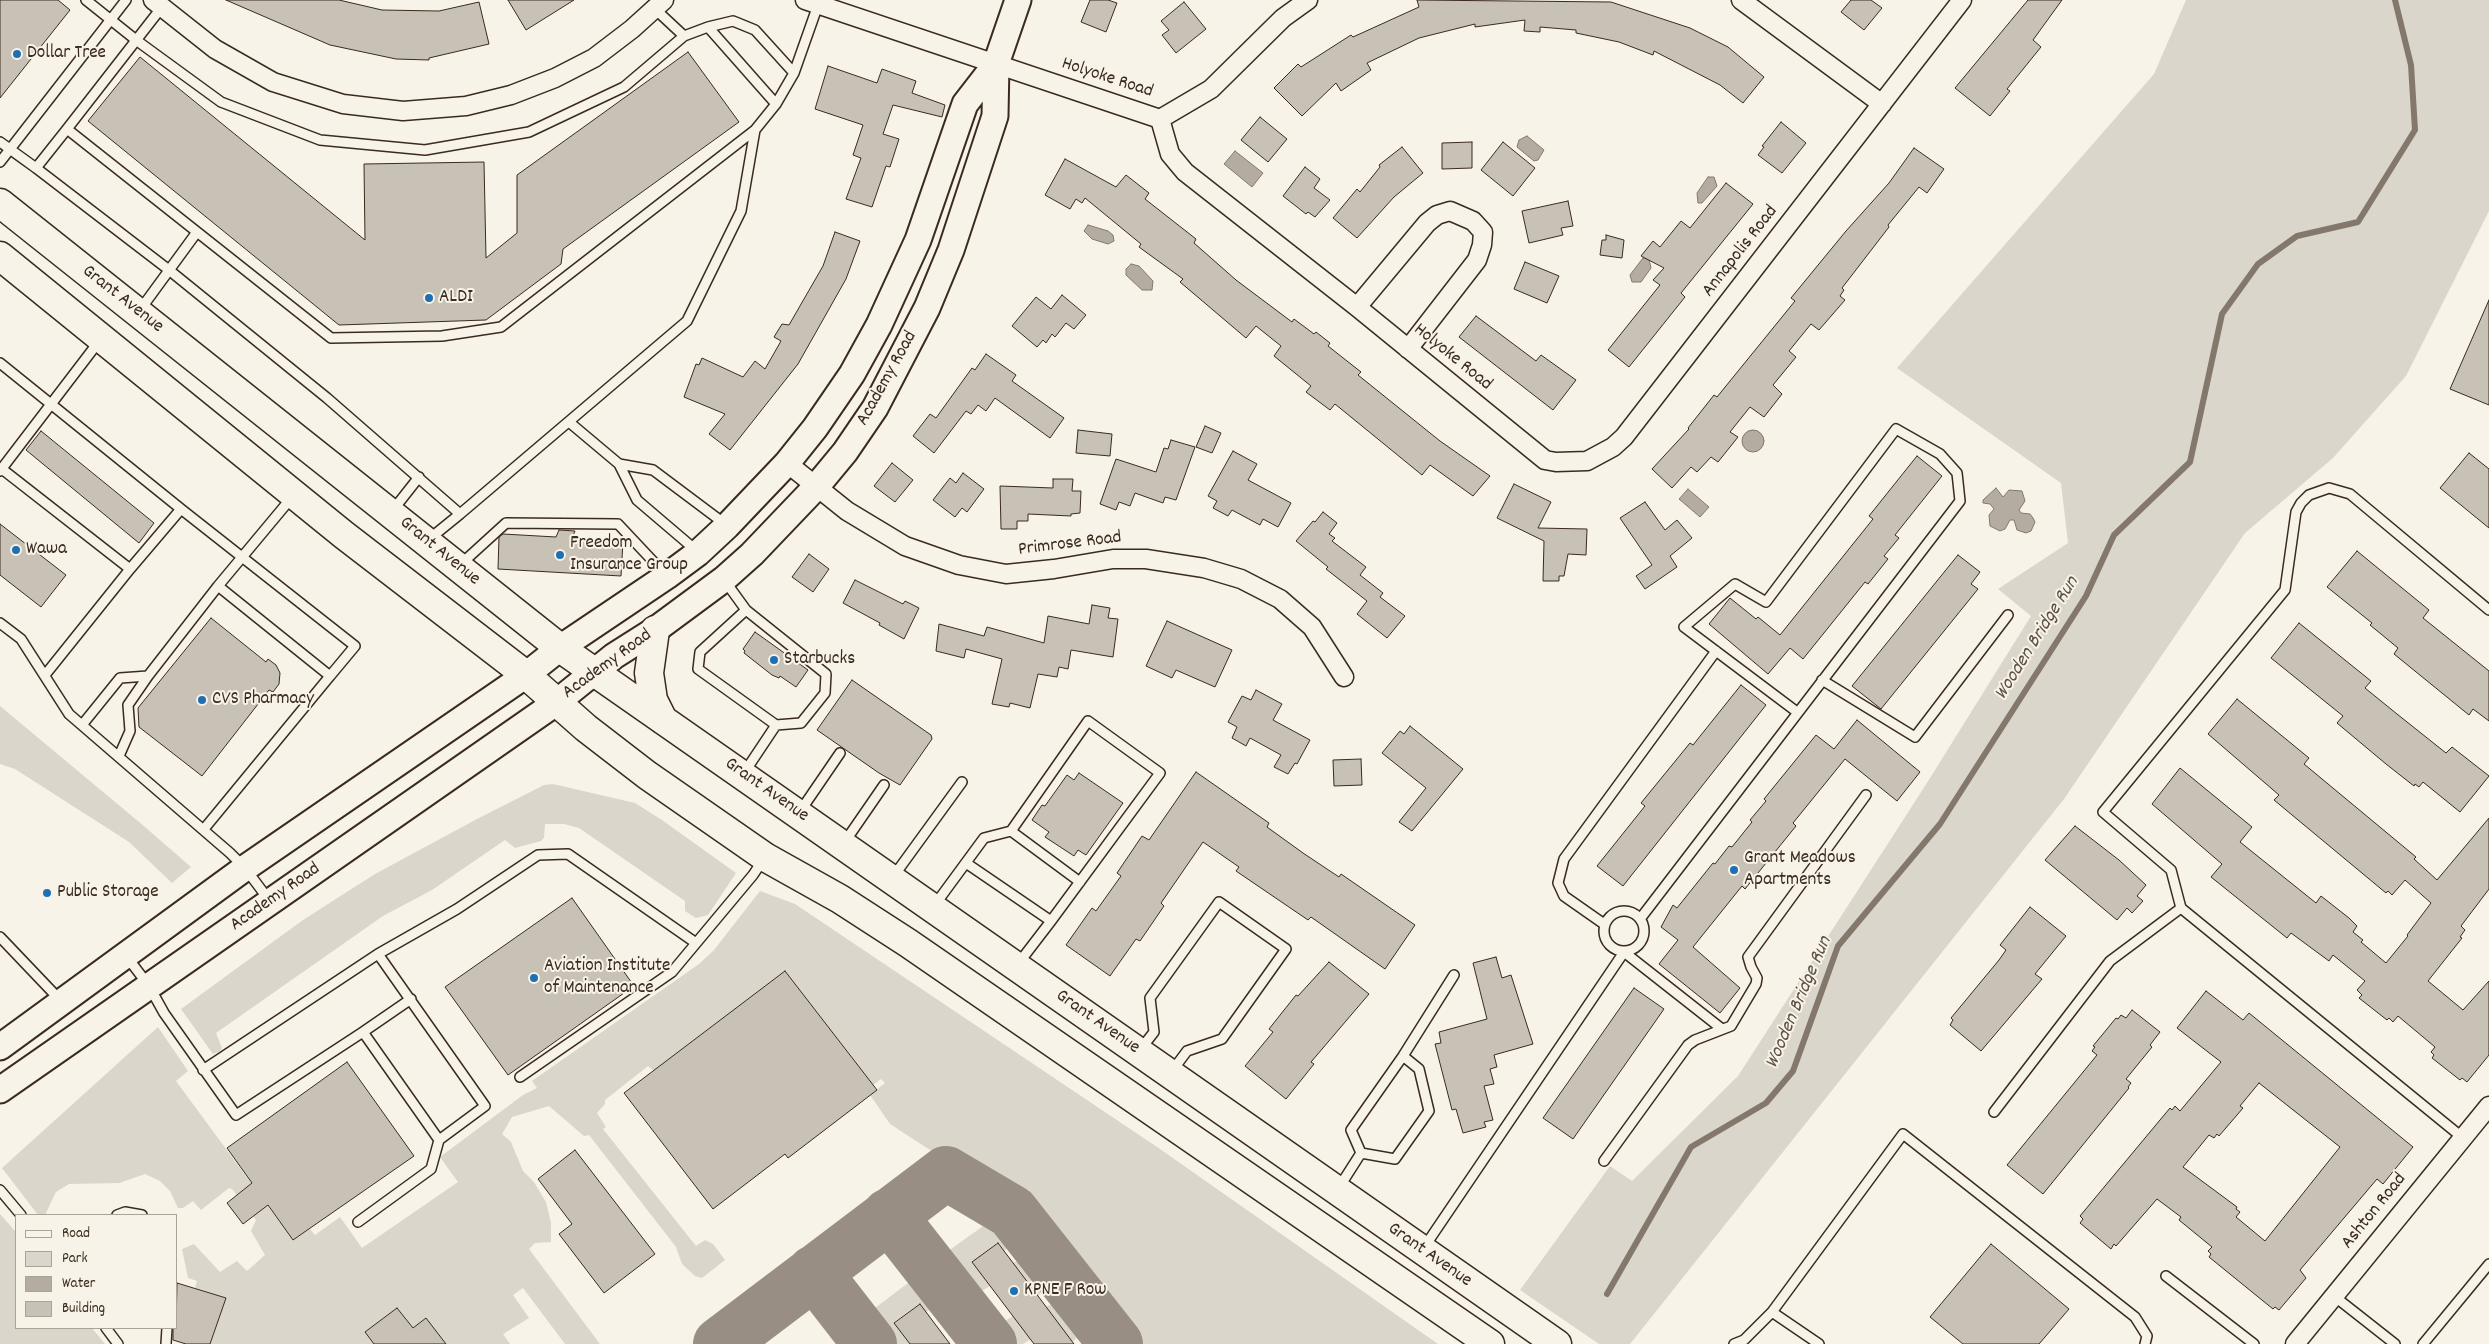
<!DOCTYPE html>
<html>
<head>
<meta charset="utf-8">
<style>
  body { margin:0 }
  #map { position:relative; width:2489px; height:1344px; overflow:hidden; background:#f7f3e8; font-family:Dekko,sans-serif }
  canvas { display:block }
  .legend { position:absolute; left:15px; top:1214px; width:162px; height:115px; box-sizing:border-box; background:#f7f3e8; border:1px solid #aca397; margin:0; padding:6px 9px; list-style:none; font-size:15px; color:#3b2a1e }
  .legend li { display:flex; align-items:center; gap:10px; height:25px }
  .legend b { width:25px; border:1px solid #aca397 }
</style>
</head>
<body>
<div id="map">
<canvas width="2489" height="1344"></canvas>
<ul class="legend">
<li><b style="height:6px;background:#f7f3e8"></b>Road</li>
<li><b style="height:14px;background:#dbd6cb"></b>Park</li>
<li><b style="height:14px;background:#b4aca0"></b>Water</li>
<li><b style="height:14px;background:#c8c1b6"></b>Building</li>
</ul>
</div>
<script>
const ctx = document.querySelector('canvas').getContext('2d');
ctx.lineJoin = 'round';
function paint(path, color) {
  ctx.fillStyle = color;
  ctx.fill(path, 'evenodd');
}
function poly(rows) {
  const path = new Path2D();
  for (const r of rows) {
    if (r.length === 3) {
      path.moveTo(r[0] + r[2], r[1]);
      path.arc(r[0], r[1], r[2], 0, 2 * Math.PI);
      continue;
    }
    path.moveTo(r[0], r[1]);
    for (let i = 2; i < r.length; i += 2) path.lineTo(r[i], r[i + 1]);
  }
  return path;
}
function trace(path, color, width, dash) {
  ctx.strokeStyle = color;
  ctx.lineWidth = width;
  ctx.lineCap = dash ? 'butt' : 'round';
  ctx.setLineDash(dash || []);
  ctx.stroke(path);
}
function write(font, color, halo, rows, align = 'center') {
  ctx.font = font + ' Dekko,sans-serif';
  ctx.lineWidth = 4;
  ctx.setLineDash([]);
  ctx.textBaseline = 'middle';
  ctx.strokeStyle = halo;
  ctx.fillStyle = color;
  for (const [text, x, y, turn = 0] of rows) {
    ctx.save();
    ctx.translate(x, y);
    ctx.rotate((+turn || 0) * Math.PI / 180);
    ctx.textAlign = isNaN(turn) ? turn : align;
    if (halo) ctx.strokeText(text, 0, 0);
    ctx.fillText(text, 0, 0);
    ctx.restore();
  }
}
paint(poly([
  [2186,0,2489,0,2489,211,2406,376,2333,458,2245,533,2064,799,1630,1344,1599,1344,1520,1290,1610,1166,1632,1181,1738,1076,1925,786,2031,616,1998,589,2068,543,2061,483,1897,368,2154,74],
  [0,706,145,827,191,867,172,883,129,842,15,769,0,764],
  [553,784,635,803,662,820,736,873,708,915,696,918,685,911,685,901,579,828,564,824,545,824,544,838,541,841,515,848,505,840,432,890,383,916,303,972,216,1033,222,1048,220,1051,213,1054,181,1009,303,920,375,874,477,819,544,785],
  [760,891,795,904,1160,1149,1438,1344,1132,1344,1055,1245,1018,1207,890,1124,870,1095,885,1083,881,1079,873,1085,785,971,654,1071,648,1066,605,1100,605,1104,597,1113,606,1127,603,1129,696,1246,705,1240,713,1244,725,1260,702,1278,695,1276,682,1264,676,1247,589,1135,584,1136,549,1106,512,1117,502,1134,511,1142,523,1171,534,1182,546,1202,551,1223,551,1242,535,1243,529,1249,600,1344,565,1344,523,1288,513,1295,529,1318,503,1334,510,1344,446,1344,426,1318,413,1328,397,1308,365,1332,374,1344,210,1344,225,1298,195,1288,197,1281,188,1278,182,1249,194,1244,220,1272,237,1261,247,1271,265,1255,251,1231,256,1220,232,1189,229,1188,201,1210,193,1201,183,1208,178,1208,170,1191,160,1181,145,1174,119,1183,69,1184,56,1192,45,1215,38,1215,2,1168,158,1027,188,1071,176,1081,293,1240,310,1229,315,1235,340,1217,362,1248,458,1182,440,1157,523,1095,537,1088,532,1081,699,964,714,950],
  [0,1214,16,1232,16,1328,92,1328,105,1344,0,1344],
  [993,1219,1015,1231,1017,1240,1004,1251,997,1243,972,1262,990,1286,980,1292,970,1294,944,1262,944,1254],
  [1030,1255,1035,1257,1051,1282,1038,1296,1013,1263],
  [920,1274,925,1275,939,1293,938,1303,926,1312,919,1304,894,1322,910,1344,885,1344,866,1320,867,1314],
  [1061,1299,1070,1303,1084,1321,1084,1332,1072,1342,1046,1307],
  [1013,1316,1031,1339,1023,1344,1008,1344,995,1327]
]), '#dbd6cb');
const water = poly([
  [1527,136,1544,150,1538,160,1534,161,1517,147,1519,140,1527,136],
  [1235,151,1263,173,1252,187,1224,164,1235,151],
  [1708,177,1714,177,1717,186,1702,203,1698,203,1697,193,1708,177],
  [1088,225,1108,231,1113,235,1114,241,1108,244,1092,239,1084,231,1088,225],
  [1643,258,1649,259,1651,268,1641,282,1632,282,1630,275,1643,258],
  [1131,264,1139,266,1153,281,1152,290,1142,290,1126,275,1126,269,1131,264],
  [1753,441,11],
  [1996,488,2003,497,2009,490,2022,491,2025,501,2019,510,2021,513,2030,514,2033,518,2035,522,2031,531,2026,533,2017,530,2014,520,2010,520,2005,529,2000,531,1990,526,1989,515,1994,509,1990,504,1983,503,1983,500,1996,488],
  [1688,489,1709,507,1700,517,1679,499,1688,489]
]);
paint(water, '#b4aca0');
trace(water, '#84786c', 1);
trace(poly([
  [1607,1294,1691,1147,1766,1103,1793,1071,1838,946,1940,824,2086,596,2114,535,2190,462,2222,314,2258,264,2297,236,2358,222,2415,130,2411,65,2395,0]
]), '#84786c', 6);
trace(poly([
  [889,1215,990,1344],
  [814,1272,870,1344],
  [720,1344,946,1173,1012,1212,1116,1344]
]), '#998e83', 54);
const building = poly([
  [0,0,58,0,70,10,0,98,0,0],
  [226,0,339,0,382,10,439,11,479,2,489,44,429,58,429,60,396,59,330,45,226,0],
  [508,0,574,0,526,30,508,0],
  [1090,0,1108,0,1117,3,1106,32,1081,22,1090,0],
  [1417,0,1611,2,1690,28,1728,47,1764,77,1743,103,1720,85,1654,51,1653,55,1619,42,1576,33,1576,30,1540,27,1540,32,1524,31,1525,20,1475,27,1475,24,1419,38,1367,63,1371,70,1341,91,1336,83,1302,116,1274,88,1298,64,1301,67,1351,35,1353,37,1419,7,1417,0],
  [1851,0,1871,0,1882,8,1864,30,1841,12,1851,0],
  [2028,0,2062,0,2033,40,2041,47,2007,89,2010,91,1990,116,1955,88,2028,0],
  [1184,2,1206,29,1176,53,1162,35,1169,30,1161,21,1184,2],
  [688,52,739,122,563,249,561,264,486,320,339,325,88,121,140,57,365,240,364,164,484,162,486,258,517,233,517,175,688,52],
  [828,66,877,83,882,69,916,81,912,93,945,105,942,117,893,105,883,134,899,139,890,167,886,166,872,207,846,199,861,158,853,155,863,125,815,109,828,66],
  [1260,117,1287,139,1268,162,1241,140,1260,117],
  [1781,122,1806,143,1782,173,1758,155,1764,147,1762,146,1781,122],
  [1472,142,1472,168,1442,169,1442,143,1472,142],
  [1503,142,1535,168,1513,196,1481,170,1503,142],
  [1402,147,1423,173,1394,197,1357,238,1333,218,1357,189,1360,192,1380,167,1379,165,1402,147],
  [1914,148,1944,169,1927,193,1919,187,1888,225,1889,227,1842,288,1844,290,1840,296,1845,300,1819,330,1811,324,1789,351,1796,357,1773,385,1782,394,1764,417,1750,407,1730,432,1738,437,1718,462,1711,457,1697,472,1691,467,1672,488,1652,469,1689,429,1688,428,1714,395,1717,397,1795,301,1791,298,1846,231,1889,183,1914,148],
  [1065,159,1116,187,1126,175,1149,193,1145,199,1196,239,1194,243,1236,280,1292,322,1294,319,1314,334,1316,332,1330,343,1328,346,1361,372,1358,375,1440,441,1490,476,1473,496,1430,465,1422,475,1335,404,1330,410,1306,392,1311,386,1274,356,1281,346,1256,326,1246,338,1180,282,1183,279,1139,247,1141,244,1085,198,1082,203,1076,199,1070,209,1045,195,1065,159],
  [1305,167,1320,179,1314,188,1330,200,1315,217,1308,212,1306,214,1283,196,1305,167],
  [1726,183,1753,204,1681,293,1685,297,1629,367,1608,350,1660,285,1653,280,1664,268,1641,256,1653,241,1660,247,1681,221,1690,228,1726,183],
  [1568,201,1573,226,1561,228,1563,235,1529,243,1522,211,1568,201],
  [835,232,860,241,846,279,798,364,730,450,709,434,725,414,684,397,696,364,699,365,702,358,743,377,755,361,765,369,781,341,774,337,782,324,789,325,823,266,835,232],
  [1606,235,1624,240,1622,258,1600,255,1602,240,1606,240,1606,235],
  [1525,262,1559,276,1547,303,1514,289,1525,262],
  [1062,295,1086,315,1074,329,1066,323,1055,337,1052,334,1046,343,1043,340,1037,347,1012,326,1036,297,1051,309,1062,295],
  [2489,300,2489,405,2450,389,2489,300],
  [1476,316,1536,361,1541,355,1576,380,1553,410,1459,337,1476,316],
  [986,354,1016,375,1012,381,1064,418,1050,438,995,398,986,411,978,405,971,414,966,411,934,453,913,436,930,414,936,418,972,368,975,370,986,354],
  [1205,426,1221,433,1212,453,1196,447,1205,426],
  [1078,430,1112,434,1110,456,1076,453,1078,430],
  [41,431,154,523,139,543,26,450,41,431],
  [1171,440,1195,447,1176,500,1165,497,1163,503,1135,493,1130,506,1119,502,1116,510,1100,504,1116,459,1156,472,1164,448,1168,449,1171,440],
  [1233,451,1257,464,1248,480,1291,503,1278,527,1263,519,1260,525,1232,510,1228,516,1213,508,1217,501,1208,496,1233,451],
  [2469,453,2489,469,2489,528,2440,488,2469,453],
  [1917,456,1942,476,1895,535,1899,538,1884,556,1888,559,1868,584,1865,582,1803,659,1790,648,1768,674,1709,624,1730,598,1756,619,1758,617,1780,635,1873,519,1869,516,1917,456],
  [892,463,913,480,895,502,874,486,892,463],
  [963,473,984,489,967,512,962,508,955,517,933,500,950,478,956,483,963,473],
  [1053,479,1073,479,1072,491,1081,491,1080,513,1071,514,1071,516,1028,514,1028,521,1017,521,1017,529,1001,529,1000,486,1053,488,1053,479],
  [1514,484,1551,502,1538,528,1587,529,1586,555,1568,554,1564,576,1559,576,1559,581,1543,581,1544,541,1497,518,1514,484],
  [1645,502,1665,530,1677,520,1692,538,1670,556,1677,567,1645,589,1636,576,1652,565,1620,518,1645,502],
  [1323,512,1337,523,1329,534,1335,538,1332,541,1366,567,1360,575,1383,593,1380,597,1405,616,1387,638,1357,614,1367,601,1326,569,1328,567,1296,541,1313,521,1315,522,1323,512],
  [0,524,66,575,41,607,0,575,0,524],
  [559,530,575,531,572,538,623,541,621,576,498,569,499,537,503,534,556,537,559,530],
  [2357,551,2429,610,2423,618,2489,671,2489,721,2473,709,2469,715,2394,654,2398,648,2370,625,2372,623,2327,587,2357,551],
  [809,554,829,569,813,592,792,577,809,554],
  [1958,555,1980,572,1971,584,1978,589,1881,709,1852,686,1958,555],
  [855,580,903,604,905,601,919,608,904,639,879,625,880,623,843,603,855,580],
  [1092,605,1110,608,1108,618,1118,619,1113,657,1071,650,1068,669,1059,667,1057,677,1038,674,1030,708,1010,703,1009,707,992,704,1002,659,966,649,964,658,936,651,939,624,984,636,987,627,1044,643,1048,616,1089,624,1092,605],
  [211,618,266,662,268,659,276,665,280,673,279,684,273,692,269,690,202,776,139,727,138,708,211,618],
  [1167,621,1232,650,1215,687,1176,670,1172,678,1146,666,1167,621],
  [2299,623,2371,681,2365,688,2397,714,2446,753,2452,747,2489,776,2460,812,2423,782,2419,787,2415,784,2414,786,2386,764,2337,723,2343,716,2271,658,2299,623],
  [755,632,808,670,796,687,780,676,779,678,772,675,744,653,745,651,743,649,755,632],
  [852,680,931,735,932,739,900,785,879,773,817,730,852,680],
  [1741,685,1766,705,1623,886,1597,866,1645,806,1641,803,1690,743,1693,745,1741,685],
  [1256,690,1282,704,1273,720,1310,740,1297,764,1295,763,1288,774,1274,767,1281,755,1250,738,1246,746,1232,738,1237,727,1228,722,1242,696,1251,700,1256,690],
  [2237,699,2309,758,2304,764,2416,857,2414,859,2437,880,2489,818,2489,889,2461,926,2465,930,2460,937,2462,938,2428,981,2463,1010,2489,981,2489,1055,2467,1082,2462,1078,2460,1080,2432,1058,2434,1055,2431,1052,2435,1047,2398,1016,2393,1022,2389,1018,2387,1020,2359,998,2362,995,2357,990,2365,981,2333,955,2329,961,2291,933,2287,938,2211,877,2222,864,2152,804,2180,768,2252,827,2240,842,2316,903,2321,896,2349,918,2357,926,2353,932,2363,940,2361,942,2386,963,2408,936,2407,935,2431,903,2405,880,2392,895,2388,891,2386,893,2274,800,2279,795,2208,734,2237,699],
  [1857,720,1920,772,1897,801,1845,759,1793,823,1796,826,1745,889,1742,886,1693,947,1740,988,1720,1013,1659,964,1678,940,1661,927,1673,905,1677,908,1713,863,1715,864,1729,846,1732,847,1752,822,1750,820,1766,801,1764,799,1816,735,1834,749,1857,720],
  [1410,726,1463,769,1412,831,1399,822,1426,788,1382,753,1400,731,1404,734,1410,726],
  [1361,759,1362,785,1334,786,1333,760,1361,759],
  [1196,772,1269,823,1267,827,1303,853,1339,877,1341,874,1415,925,1385,969,1311,917,1308,920,1236,871,1239,867,1203,842,1161,903,1164,906,1140,941,1136,939,1110,976,1066,945,1092,908,1096,911,1121,876,1117,873,1142,836,1149,840,1196,772],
  [1079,773,1123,803,1086,855,1078,850,1074,856,1045,837,1049,832,1032,820,1042,805,1045,806,1067,775,1074,780,1079,773],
  [2075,826,2119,860,2146,885,2137,896,2143,901,2132,913,2127,908,2117,920,2045,860,2075,826],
  [572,898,634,986,508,1075,445,987,572,898],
  [2030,907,2066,936,2035,974,2042,979,1981,1051,1950,1025,1953,1020,1951,1018,1999,960,2006,950,2000,945,2030,907],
  [1496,957,1502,978,1511,975,1533,1044,1494,1055,1497,1067,1490,1069,1494,1084,1484,1086,1493,1120,1484,1122,1486,1127,1463,1133,1456,1109,1452,1110,1435,1044,1441,1043,1439,1032,1487,1019,1473,963,1496,957],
  [1329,962,1369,994,1311,1062,1314,1064,1286,1099,1245,1066,1273,1032,1269,1029,1296,995,1298,996,1329,962],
  [785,971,877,1090,788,1158,785,1154,713,1209,624,1093,785,971],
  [1634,988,1664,1009,1573,1139,1543,1118,1634,988],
  [2206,991,2243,1020,2249,1013,2413,1147,2383,1184,2377,1179,2300,1270,2306,1278,2279,1310,2275,1307,2273,1309,2209,1257,2211,1254,2208,1251,2212,1247,2179,1220,2181,1217,2157,1199,2116,1246,2114,1244,2111,1249,2080,1223,2083,1219,2080,1216,2170,1108,2172,1110,2175,1106,2180,1111,2221,1062,2177,1028,2206,991],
  [2259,1083,2340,1147,2265,1241,2236,1217,2240,1212,2236,1209,2237,1207,2183,1167,2209,1135,2214,1138,2217,1134,2219,1136,2243,1108,2240,1106,2259,1083],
  [2132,1010,2160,1032,2150,1045,2152,1047,2126,1079,2131,1083,2128,1087,2129,1088,2043,1194,2007,1165,2097,1055,2092,1051,2095,1047,2093,1046,2116,1018,2118,1019,2121,1015,2126,1018,2132,1010],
  [347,1062,414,1156,293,1240,268,1205,243,1224,227,1203,252,1183,227,1148,347,1062],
  [575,1150,655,1254,604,1293,559,1234,572,1224,538,1179,575,1150],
  [998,1243,1038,1296,1074,1344,1034,1344,972,1262,998,1243],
  [1991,1244,2069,1309,2039,1344,1963,1344,1930,1317,1991,1244],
  [177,1283,226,1298,210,1344,186,1344,173,1340,173,1328,176,1328,177,1283],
  [920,1304,950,1344,910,1344,894,1323,920,1304],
  [397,1308,413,1328,426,1318,446,1344,374,1344,365,1332,397,1308]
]);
paint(building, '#c8c1b6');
trace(building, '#3b2a1e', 1);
const service = poly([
  [86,0,136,40,221,102,320,140,425,150,529,132,624,87,684,36],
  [655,9,684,36,708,27,776,104],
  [708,27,733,21,755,30,794,73],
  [67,129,162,7],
  [755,130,741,211,687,321,460,514,327,398,169,270,36,168,67,129,331,338,442,336,501,327,755,130,776,104,794,73,818,5],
  [0,142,36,168],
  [0,162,126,0],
  [140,310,197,232],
  [0,363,181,509],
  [569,422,619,464,637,500,698,552],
  [619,464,653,470,725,524],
  [2,469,130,569,181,509,355,646,330,676],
  [0,471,100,340],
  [393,510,419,477],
  [428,540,460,514],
  [461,564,506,523,618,524,665,574],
  [725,581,746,610,700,652,698,669,776,725,801,723,825,693,826,674,746,610],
  [0,623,21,639,69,714,230,853,245,868,269,900],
  [45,675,130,569],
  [1822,680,1915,737,2008,615],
  [82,725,120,678,148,676],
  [119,756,130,731,128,705,148,676,218,586,293,496],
  [744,773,776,725],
  [799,813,840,753],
  [204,829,330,676,218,586],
  [844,843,884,785],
  [966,863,1051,921],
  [893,877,962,782],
  [934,906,984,838,1011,831],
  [2181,908,2171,870,2103,812,2285,590,2296,512,2301,503,2309,495,2329,488,2350,494,2489,610],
  [1624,931,20],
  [1640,919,1960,501,1957,473,1940,454,1896,429,1766,602,1735,584,1684,627,1797,712],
  [1604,924,1564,896,1558,883,1564,859,1716,651],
  [0,937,61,1001],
  [127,957,149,986,164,1013,236,1115,363,1032,439,1140,485,1106,378,954],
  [1018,964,1051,921,1160,773,1088,721,1011,831,1080,882],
  [363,1032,411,999],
  [1140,1050,1154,1032,1150,998,1219,902,1286,949,1222,1039,1187,1051,1172,1071],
  [203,1070,378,954,457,909,538,855,568,854,696,943],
  [520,1077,672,972,753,875,763,860],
  [1994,1112,2110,961,2181,908,2463,1138],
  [1361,1153,1395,1159,1429,1111,1419,1069,1403,1056],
  [1604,1161,1688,1045,1695,1040,1731,1026,1756,984,1757,978,1751,967,1748,957,1866,795],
  [1338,1189,1361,1153,1351,1130,1403,1056,1454,975],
  [0,1190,21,1215],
  [117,1215,125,1212,142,1215],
  [358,1222,431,1169,439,1140],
  [1423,1249,1624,952,1722,1029],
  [2166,1276,2254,1344],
  [2334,1296,2395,1344],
  [1772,1312,1903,1134,2135,1317,2147,1336,2145,1344],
  [106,1328,118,1344],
  [166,1344,167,1328],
  [1734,1344,1744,1340,1772,1312,1819,1344],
  [2423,1344,2489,1264]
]);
const minor = poly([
  [153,0,215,49,273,82,343,104,403,111,466,106,511,95,555,78,594,58,632,29,664,0],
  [805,0,1160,119,1170,154,1185,172,1357,307,1545,460,1556,462,1587,461,1613,447,1624,437,1962,0],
  [1741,0,1882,104],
  [1160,119,1211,89,1283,18,1308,0],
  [1357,307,1427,223,1437,215,1450,211,1473,221,1483,232,1482,245,1477,260,1408,349],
  [787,463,847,511,905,546,959,565,1006,574,1054,569,1113,559,1146,559,1204,568,1241,579,1280,599,1312,627,1344,677],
  [2295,1344,2489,1106]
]);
const secondary = poly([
  [0,1047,245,868,526,675,560,648,667,576,698,553,727,526,787,463,815,428,852,374,879,325,918,240,965,104,996,64],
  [0,1090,557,702,614,656,655,630,724,579,752,554,816,487,845,452,875,408,927,308,951,250,995,116,996,64,1018,0]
]);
const primary = poly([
  [0,203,560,648,1557,1344],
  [0,256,344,535,526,675,586,728,647,775,765,857,840,899,908,943,1490,1344],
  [655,630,649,673,653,700,663,720]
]);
trace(service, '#3b2a1e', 12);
trace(minor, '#3b2a1e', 21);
trace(secondary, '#3b2a1e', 29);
trace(primary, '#3b2a1e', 31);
trace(service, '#f7f3e8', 9);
trace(minor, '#f7f3e8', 18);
trace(secondary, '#f7f3e8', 25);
trace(primary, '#f7f3e8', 28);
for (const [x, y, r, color] of [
  [17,54,5,"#1f6fb2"],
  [429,298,5,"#1f6fb2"],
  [16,550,5,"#1f6fb2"],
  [560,555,5,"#1f6fb2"],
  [774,660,5,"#1f6fb2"],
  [202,700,5,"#1f6fb2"],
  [1734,870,5,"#1f6fb2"],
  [47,893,5,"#1f6fb2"],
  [534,978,5,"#1f6fb2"],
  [1014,1291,5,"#1f6fb2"]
]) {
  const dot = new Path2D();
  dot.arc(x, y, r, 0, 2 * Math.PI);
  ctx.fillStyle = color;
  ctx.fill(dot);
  trace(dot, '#f7f3e8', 2);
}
write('19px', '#3b2a1e', '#f7f3e8', [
  ["Dollar Tree",27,54],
  ["ALDI",439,298],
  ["Freedom",570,544],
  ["Insurance Group",570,566],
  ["Wawa",26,550],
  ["Starbucks",784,660],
  ["CVS Pharmacy",212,700],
  ["Grant Meadows",1744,859],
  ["Apartments",1744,881],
  ["Public Storage",57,893],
  ["Aviation Institute",544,967],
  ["of Maintenance",544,989],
  ["KPNE F Row",1024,1291]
], 'left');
write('19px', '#3b2a1e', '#f7f3e8', [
  ["Holyoke Road",1107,79,18],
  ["Annapolis Road",1741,252,-52],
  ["Grant Avenue",122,300,38],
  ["Holyoke Road",1452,358,39],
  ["Academy Road",888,379,-61],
  ["Primrose Road",1070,545,-7],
  ["Grant Avenue",439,552,39],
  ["Academy Road",608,665,-36],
  ["Grant Avenue",766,791,35],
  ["Academy Road",276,898,-35],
  ["Grant Avenue",1097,1023,35],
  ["Ashton Road",2375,1212,-51],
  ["Grant Avenue",1429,1256,35]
]);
write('italic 20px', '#5f5145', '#f7f3e8', [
  ["Wooden Bridge Run",2038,639,-58],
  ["Wooden Bridge Run",1800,1003,-67]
]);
</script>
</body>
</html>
